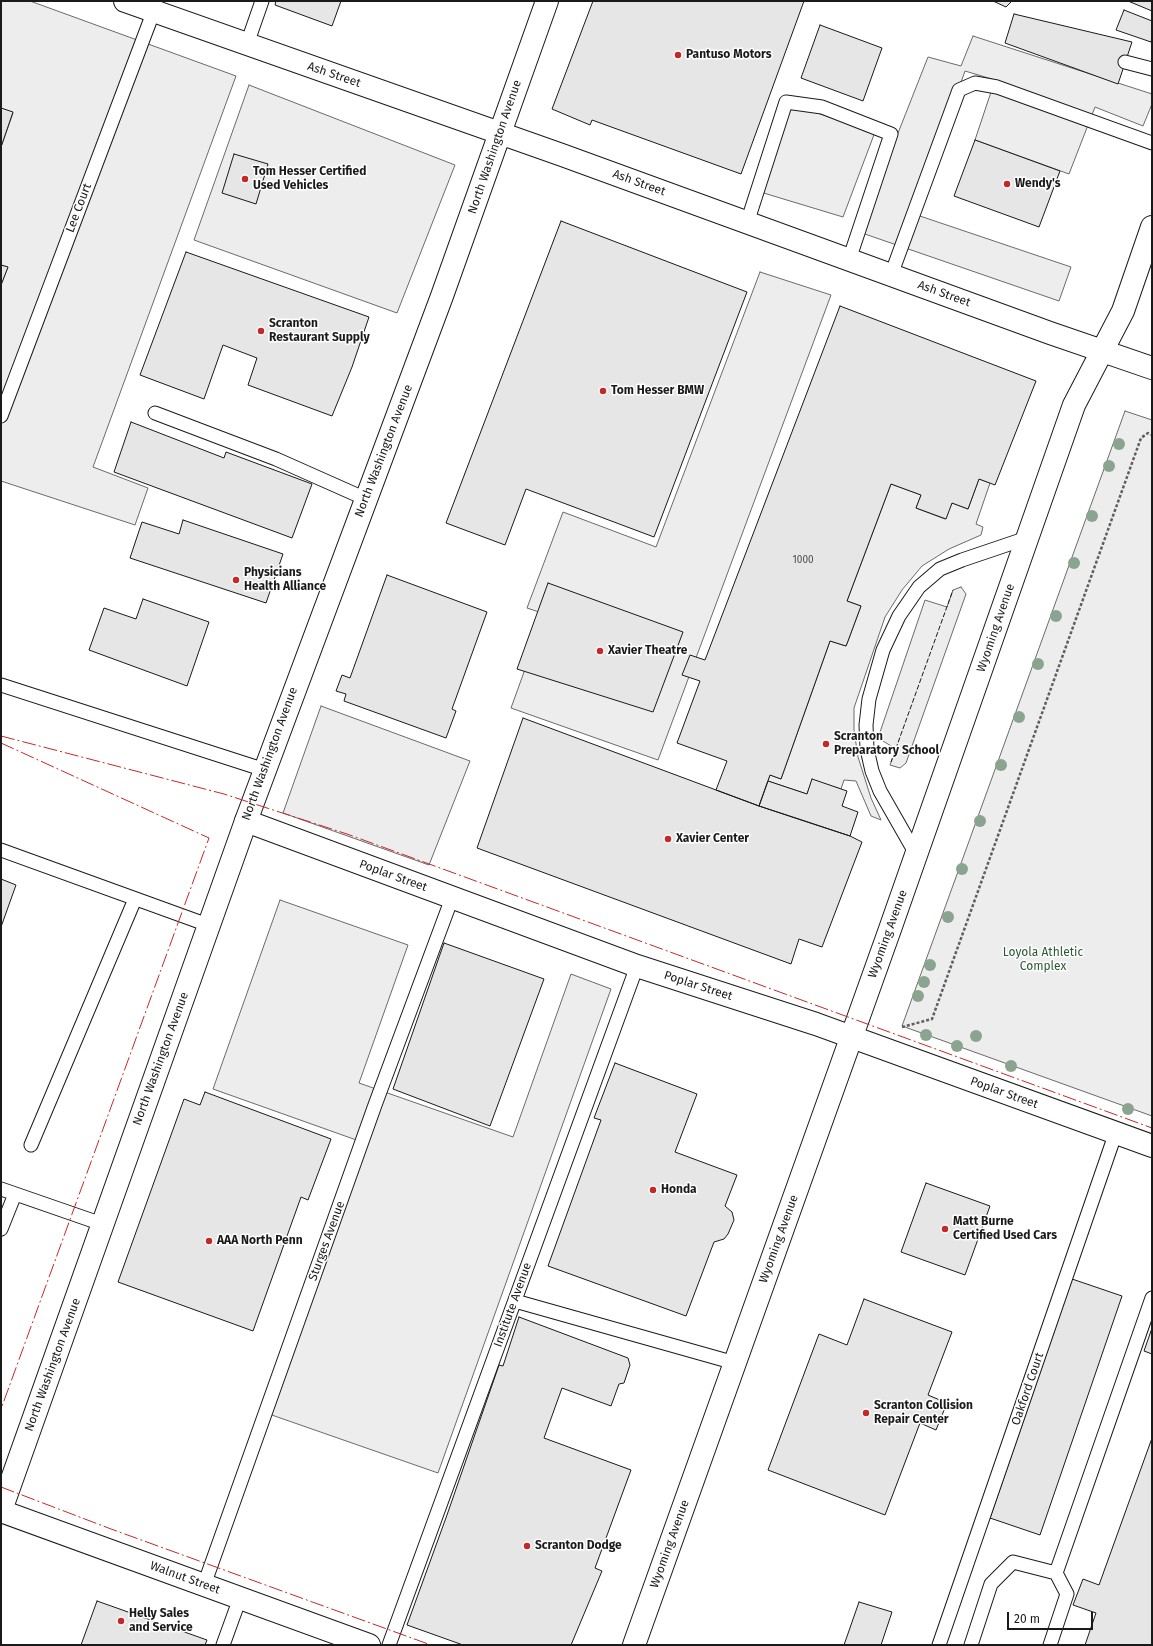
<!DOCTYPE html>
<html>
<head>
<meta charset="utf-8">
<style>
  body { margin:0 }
  #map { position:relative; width:1153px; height:1646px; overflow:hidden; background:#fff; font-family:"Fira Sans",sans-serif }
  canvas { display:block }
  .frame { position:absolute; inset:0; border:2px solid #1a1a1a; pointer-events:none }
  .scale { position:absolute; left:1007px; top:1612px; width:86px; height:18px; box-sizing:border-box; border:2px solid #1a1a1a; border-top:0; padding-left:5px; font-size:12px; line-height:14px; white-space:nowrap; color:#1a1a1a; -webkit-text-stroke:3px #fff; paint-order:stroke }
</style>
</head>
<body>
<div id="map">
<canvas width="1153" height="1646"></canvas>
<div class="frame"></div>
<div class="scale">20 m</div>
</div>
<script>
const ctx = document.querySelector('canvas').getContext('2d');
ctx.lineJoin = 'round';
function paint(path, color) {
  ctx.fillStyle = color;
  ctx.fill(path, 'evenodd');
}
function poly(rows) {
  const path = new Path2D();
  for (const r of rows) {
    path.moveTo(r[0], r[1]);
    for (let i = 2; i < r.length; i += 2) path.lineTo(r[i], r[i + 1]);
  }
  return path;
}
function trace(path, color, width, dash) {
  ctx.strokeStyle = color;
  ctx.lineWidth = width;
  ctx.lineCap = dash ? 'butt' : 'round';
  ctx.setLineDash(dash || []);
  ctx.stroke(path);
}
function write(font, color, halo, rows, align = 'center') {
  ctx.font = font + ' "Fira Sans",sans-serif';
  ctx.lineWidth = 3;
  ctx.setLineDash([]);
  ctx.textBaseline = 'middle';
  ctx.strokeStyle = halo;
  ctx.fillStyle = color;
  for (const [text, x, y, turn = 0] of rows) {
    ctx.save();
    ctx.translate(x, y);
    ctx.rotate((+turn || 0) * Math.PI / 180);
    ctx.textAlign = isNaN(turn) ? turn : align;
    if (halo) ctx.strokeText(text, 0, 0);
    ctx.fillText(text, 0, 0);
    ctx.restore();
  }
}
const built = poly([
  [1,1,30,1,236,76,93,467,148,488,135,525,1,481,1,285,8,267,1,265,1,147,13,113,1,108,1,1],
  [973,36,1152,94,1152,104,1143,126,1095,107,1069,174,975,140,995,80,965,71,914,214,1071,267,1059,301,859,232,928,57,961,66,973,36],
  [249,85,455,165,397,313,194,240,249,85],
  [790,104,875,132,843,217,757,191,790,104],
  [760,272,831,295,658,760,511,708,545,614,527,608,563,512,656,547,760,272],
  [1125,411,1152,420,1152,1116,902,1026,1125,411],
  [979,479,990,483,976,524,983,527,981,535,949,549,922,566,902,590,885,617,854,708,854,730,858,757,871,798,881,820,871,816,856,781,844,780,841,789,812,780,807,794,768,781,770,775,781,779,830,641,846,646,848,641,861,606,847,601,891,484,921,495,916,508,945,519,952,503,968,509,979,479],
  [961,587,966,594,906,763,900,768,890,765,896,749,878,738,925,600,947,607,953,590,961,587],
  [321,706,470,761,429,865,283,813,321,706],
  [280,900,408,945,359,1083,513,1137,571,974,611,989,438,1473,266,1413,362,1142,213,1089,280,900]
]);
paint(built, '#ededed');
trace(built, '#6a6a6a', 1);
const building = poly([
  [276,1,341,1,332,26,275,5,276,1],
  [593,1,804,1,741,174,592,120,590,125,552,109,593,1],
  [993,1,1012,1,1006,7,993,1],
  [1128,1,1152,1,1152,11,1128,1],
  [1124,10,1152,21,1152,38,1151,42,1116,30,1124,10],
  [1014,14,1132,42,1118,84,1005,43,1014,14],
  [820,25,882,48,863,101,801,78,820,25],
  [1,108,13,112,1,147,1,108],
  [975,140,1060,171,1039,227,954,196,975,140],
  [234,154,268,164,256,204,222,193,234,154],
  [561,221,747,292,654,537,526,489,505,545,446,523,561,221],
  [186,252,369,317,352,367,332,416,248,385,257,358,223,345,204,399,140,375,186,252],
  [1,265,8,267,1,285,1,265],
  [840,306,1036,381,995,485,979,479,968,509,952,503,946,519,916,508,921,495,891,484,847,601,861,606,848,641,846,646,830,641,781,779,770,775,759,806,716,790,727,761,677,743,700,681,682,675,690,655,705,660,840,306],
  [131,422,224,458,226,452,312,484,292,538,114,472,131,422],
  [183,520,283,554,266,603,130,558,142,522,179,534,183,520],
  [387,575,487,612,452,709,456,711,446,738,344,701,346,694,336,691,342,675,350,678,387,575],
  [548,583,683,632,653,712,517,669,548,583],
  [143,599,209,622,187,686,89,650,104,608,136,619,143,599],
  [523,718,759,806,850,836,862,842,822,947,799,939,791,964,477,848,523,718],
  [812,779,847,791,842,806,858,812,850,836,759,806,768,781,807,794,812,779],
  [1,879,16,885,1,927,1,879],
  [444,943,544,979,490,1126,393,1089,444,943],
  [615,1063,697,1094,675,1152,737,1175,725,1206,732,1212,734,1220,728,1234,724,1239,714,1242,686,1316,548,1266,601,1120,594,1118,615,1063],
  [205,1092,331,1139,308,1200,301,1197,253,1331,118,1282,184,1099,200,1105,205,1092],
  [926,1183,990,1206,965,1275,901,1252,926,1183],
  [1072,1279,1122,1296,1040,1535,990,1518,1072,1279],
  [864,1299,952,1332,928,1395,947,1403,936,1430,920,1423,885,1515,768,1470,819,1334,847,1345,864,1299],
  [519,1317,628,1358,630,1365,624,1383,619,1384,611,1406,562,1388,544,1438,631,1470,595,1568,602,1571,571,1645,463,1645,407,1625,447,1515,499,1365,503,1366,519,1317],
  [1152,1328,1152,1354,1144,1351,1152,1328],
  [1152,1438,1152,1645,1085,1645,1096,1613,1073,1605,1083,1579,1099,1585,1152,1438],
  [97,1601,207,1640,205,1645,81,1645,97,1601],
  [859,1602,892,1612,881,1645,844,1645,859,1602]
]);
paint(building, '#e6e6e6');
trace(building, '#1a1a1a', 1);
const lane = poly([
  [247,44,262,1],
  [1125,62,1152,69],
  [747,223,786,102,822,107,891,134,849,260],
  [891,275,959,90,975,83,997,87,1152,143],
  [155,413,276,459,366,499],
  [1,416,156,5],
  [1,685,265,770],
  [1,850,208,925],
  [916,854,880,791,872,771,867,749,866,725,869,699,883,650,899,616,919,587,940,569,962,560,1027,538],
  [31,1145,135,899],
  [1,1189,102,1224],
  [1,1229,15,1194],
  [515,1301,735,1363],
  [204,1585,375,1105,452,898],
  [223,1645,240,1598],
  [389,1645,637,966],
  [939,1645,1116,1132],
  [971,1645,991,1584,1013,1562,1056,1573,1152,1298],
  [1050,1645,1067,1594,1056,1573]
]);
const street = poly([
  [246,821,637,966,816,1024,1152,1146],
  [1,1511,369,1645]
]);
const secondary = poly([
  [125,1,562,155,1050,333,1152,368],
  [1,1510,246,821,442,296,547,1],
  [634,1645,889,932,1074,405,1123,311,1152,227]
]);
trace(lane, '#1a1a1a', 15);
trace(street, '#1a1a1a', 24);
trace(secondary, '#1a1a1a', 24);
trace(poly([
  [902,1027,932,1019,1141,438,1148,433,1152,435]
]), '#5f5f5f', 2.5, [3, 2]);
trace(lane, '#fff', 13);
trace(street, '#fff', 22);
trace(secondary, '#fff', 22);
trace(poly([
  [891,762,953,590]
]), '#1a1a1a', 1, [5, 2]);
trace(poly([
  [1,736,224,794,347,834,1152,1128],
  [1,743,209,838,1,1409],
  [1,1487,111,1529,431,1645]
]), '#c62828', 1, [14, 3, 2, 3]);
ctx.fillStyle = '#8aa48f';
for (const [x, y] of [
  [1119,444],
  [1109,466],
  [1092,516],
  [1074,563],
  [1056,616],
  [1038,664],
  [1019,717],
  [1001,765],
  [980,821],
  [962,869],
  [948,917],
  [930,965],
  [924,982],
  [918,996],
  [926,1035],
  [976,1036],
  [957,1046],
  [1011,1066],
  [1128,1109]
]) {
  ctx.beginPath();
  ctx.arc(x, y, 6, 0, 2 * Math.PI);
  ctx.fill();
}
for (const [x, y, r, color] of [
  [678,55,4,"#c62828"],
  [245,179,4,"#c62828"],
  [1007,184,4,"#c62828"],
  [261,331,4,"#c62828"],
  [603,391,4,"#c62828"],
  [236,580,4,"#c62828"],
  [600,651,4,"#c62828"],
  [826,744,4,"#c62828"],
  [668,839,4,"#c62828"],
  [653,1190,4,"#c62828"],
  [945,1229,4,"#c62828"],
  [209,1241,4,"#c62828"],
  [866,1413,4,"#c62828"],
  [527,1546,4,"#c62828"],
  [121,1621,4,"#c62828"]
]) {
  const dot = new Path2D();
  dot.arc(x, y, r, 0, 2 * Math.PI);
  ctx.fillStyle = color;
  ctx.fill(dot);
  trace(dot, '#fff', 1.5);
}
write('10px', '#4d4d4d', null, [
  ["1000",803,560]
]);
write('bold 12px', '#1a1a1a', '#fff', [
  ["Pantuso Motors",686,55],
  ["Tom Hesser Certified",253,172],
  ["Used Vehicles",253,186],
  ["Wendy's",1015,184],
  ["Scranton",269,324],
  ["Restaurant Supply",269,338],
  ["Tom Hesser BMW",611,391],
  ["Physicians",244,573],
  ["Health Alliance",244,587],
  ["Xavier Theatre",608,651],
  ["Scranton",834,737],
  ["Preparatory School",834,751],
  ["Xavier Center",676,839],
  ["Honda",661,1190],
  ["Matt Burne",953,1222],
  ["Certified Used Cars",953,1236],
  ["AAA North Penn",217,1241],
  ["Scranton Collision",874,1406],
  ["Repair Center",874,1420],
  ["Scranton Dodge",535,1546],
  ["Helly Sales",129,1614],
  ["and Service",129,1628]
], 'left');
write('12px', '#1a1a1a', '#fff', [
  ["Ash Street",334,75,19],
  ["North Washington Avenue",495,147,-71],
  ["Ash Street",639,183,20],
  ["Lee Court",79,208,-69],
  ["Ash Street",944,294,20],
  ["North Washington Avenue",384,451,-69],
  ["Wyoming Avenue",996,628,-71],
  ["North Washington Avenue",270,754,-70],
  ["Poplar Street",393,876,20],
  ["Wyoming Avenue",888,934,-70],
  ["Poplar Street",698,986,18],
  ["North Washington Avenue",161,1059,-70],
  ["Poplar Street",1004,1093,20],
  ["Wyoming Avenue",779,1239,-70],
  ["Sturges Avenue",327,1241,-70],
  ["Institute Avenue",513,1305,-70],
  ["North Washington Avenue",53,1365,-70],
  ["Oakford Court",1028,1389,-71],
  ["Wyoming Avenue",670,1544,-70],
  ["Walnut Street",185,1578,20]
]);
write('12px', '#2b5a34', '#fff', [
  ["Loyola Athletic",1043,953],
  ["Complex",1043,967]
]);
</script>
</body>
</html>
